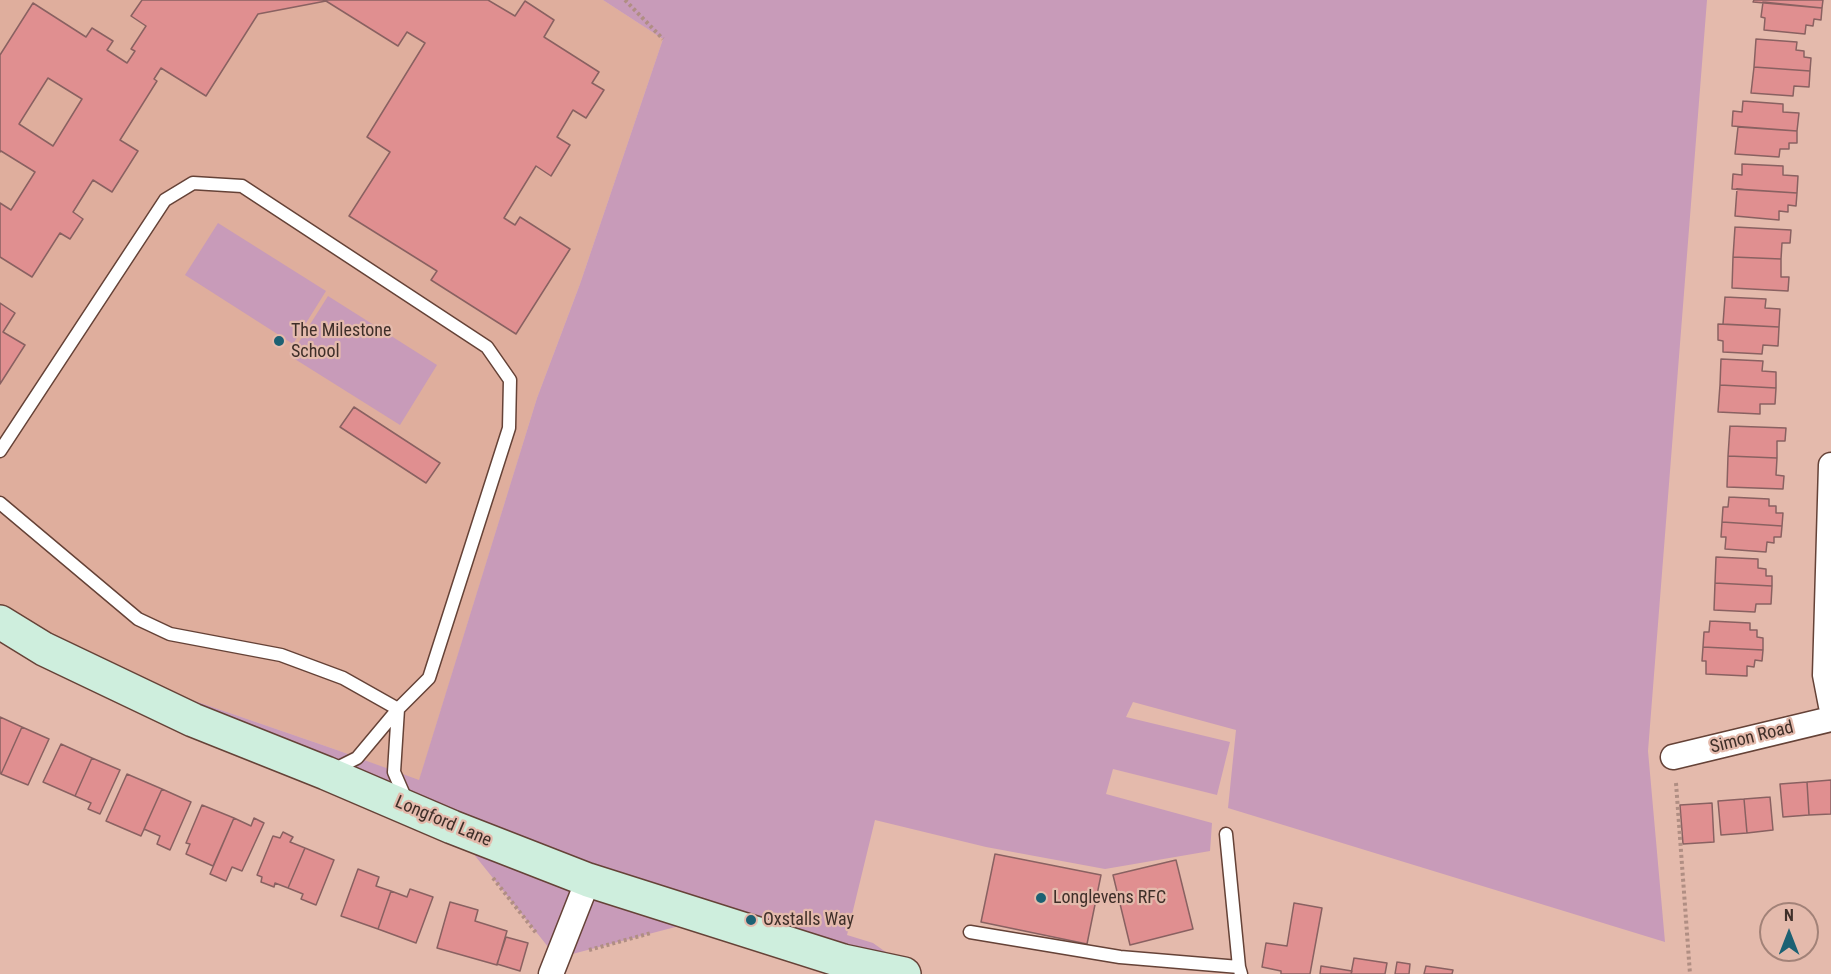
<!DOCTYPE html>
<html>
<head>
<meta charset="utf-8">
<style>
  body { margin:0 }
  #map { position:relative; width:1831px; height:974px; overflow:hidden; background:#e4baac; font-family:"Roboto Condensed",sans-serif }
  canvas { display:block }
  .north { position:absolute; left:1759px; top:902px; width:60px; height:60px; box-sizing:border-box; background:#e4baac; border:2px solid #a28278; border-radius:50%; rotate:0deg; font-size:16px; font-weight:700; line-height:24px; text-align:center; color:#3f2f29 }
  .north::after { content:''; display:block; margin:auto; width:21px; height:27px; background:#1c6173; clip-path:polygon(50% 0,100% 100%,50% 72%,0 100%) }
</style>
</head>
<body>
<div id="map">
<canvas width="1831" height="974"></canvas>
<div class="north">N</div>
</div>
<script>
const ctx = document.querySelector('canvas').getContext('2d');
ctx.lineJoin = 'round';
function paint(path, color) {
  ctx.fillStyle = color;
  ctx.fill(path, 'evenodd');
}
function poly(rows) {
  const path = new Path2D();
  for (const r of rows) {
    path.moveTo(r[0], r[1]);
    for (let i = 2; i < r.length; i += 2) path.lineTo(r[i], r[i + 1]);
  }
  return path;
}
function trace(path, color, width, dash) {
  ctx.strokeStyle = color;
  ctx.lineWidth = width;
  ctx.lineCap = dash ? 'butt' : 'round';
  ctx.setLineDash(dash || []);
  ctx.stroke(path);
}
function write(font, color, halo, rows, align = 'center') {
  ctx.font = font + ' "Roboto Condensed",sans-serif';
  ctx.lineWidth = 4.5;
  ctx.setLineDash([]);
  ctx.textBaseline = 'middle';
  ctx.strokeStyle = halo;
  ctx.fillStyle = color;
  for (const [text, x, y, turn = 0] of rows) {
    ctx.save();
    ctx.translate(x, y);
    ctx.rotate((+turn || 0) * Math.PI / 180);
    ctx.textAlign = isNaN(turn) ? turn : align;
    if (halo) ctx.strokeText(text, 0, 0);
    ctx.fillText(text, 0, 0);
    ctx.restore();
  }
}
paint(poly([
  [0,0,603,0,663,39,580,284,537,398,419,781,334,749,44,649,0,622]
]), '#dfae9d');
paint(poly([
  [603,0,1707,0,1648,751,1665,942,1228,808,1236,730,1133,702,1126,717,1230,742,1217,795,1113,769,1106,794,1212,823,1210,851,1105,869,986,847,875,820,847,935,873,943,917,974,706,919,557,958,452,827,44,649,334,749,419,780,537,398,580,284,663,39],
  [218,223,326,291,293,344,185,275],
  [328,296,437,365,400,425,290,356]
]), '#c89bb9');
const building = poly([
  [142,0,488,0,515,16,525,1,554,20,544,37,599,72,592,83,604,90,586,118,573,110,557,137,570,145,551,176,536,166,504,218,515,225,520,217,570,249,516,334,431,280,437,271,349,216,390,152,367,137,425,43,407,32,398,46,326,1,258,14,206,96,161,68,154,79,157,81,120,140,138,151,112,192,93,180,73,212,83,219,70,239,60,233,32,277,0,257,0,203,11,210,35,172,1,151,0,152,0,55,33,3,86,37,92,28,113,41,107,50,127,63,135,51,131,49,146,26,131,16,142,0],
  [48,78,82,99,53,146,19,124,48,78],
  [1754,0,1823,0,1822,8,1753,2,1754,0],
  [1763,2,1822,8,1821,20,1814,19,1813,26,1806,25,1805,34,1764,30,1765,18,1761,17,1763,2],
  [1756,39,1797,42,1796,50,1804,51,1804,57,1811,58,1810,71,1754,67,1756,39],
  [1754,67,1810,71,1809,87,1794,86,1793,96,1751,93,1754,67],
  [1743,101,1783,104,1783,112,1799,113,1797,131,1732,126,1733,111,1742,112,1743,101],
  [1738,127,1797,131,1797,143,1789,143,1789,149,1780,149,1779,157,1735,154,1738,127],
  [1742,164,1783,166,1783,175,1798,176,1797,193,1732,189,1733,174,1742,175,1742,164],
  [1737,189,1797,193,1796,206,1788,205,1788,212,1779,211,1779,220,1735,216,1737,189],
  [1735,227,1791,230,1790,243,1782,243,1781,259,1733,257,1735,227],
  [1733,257,1781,259,1781,277,1789,277,1788,291,1732,288,1733,257],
  [1725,297,1766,299,1765,308,1780,309,1779,327,1723,324,1725,297],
  [0,303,15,313,3,332,25,345,0,384,0,303],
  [1718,324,1779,327,1778,346,1763,345,1762,354,1723,352,1723,341,1718,340,1718,324],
  [1721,359,1763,361,1762,371,1776,372,1776,388,1720,385,1721,359],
  [1720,385,1776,388,1775,404,1760,404,1760,414,1718,412,1720,385],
  [354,407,440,463,426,483,340,427,354,407],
  [1730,426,1786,428,1785,441,1777,441,1777,458,1728,456,1730,426],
  [1728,456,1777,458,1776,475,1784,476,1783,489,1727,487,1728,456],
  [1729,497,1769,499,1769,506,1776,506,1776,513,1783,513,1782,526,1722,522,1723,507,1728,507,1729,497],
  [1722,522,1782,526,1781,537,1774,537,1774,543,1767,542,1766,552,1725,549,1726,537,1721,537,1722,522],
  [1716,557,1758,559,1758,568,1766,569,1766,576,1772,576,1772,586,1715,583,1716,557],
  [1715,583,1772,586,1771,604,1756,604,1755,612,1714,610,1715,583],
  [1710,621,1750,623,1750,630,1757,630,1757,637,1763,638,1763,650,1703,647,1704,632,1709,632,1710,621],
  [1703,647,1763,650,1762,661,1755,660,1754,667,1747,666,1747,676,1706,674,1706,661,1702,661,1703,647],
  [0,717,22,727,1,774,0,773,0,717],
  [22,727,49,739,28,785,1,774,22,727],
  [61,744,92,758,75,796,43,782,61,744],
  [92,758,120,770,100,814,88,809,91,803,75,796,92,758],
  [127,774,162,789,141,836,106,821,127,774],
  [1831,780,1831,814,1809,815,1807,782,1831,780],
  [1807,782,1809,815,1783,817,1780,784,1807,782],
  [162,789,191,802,170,850,157,844,160,836,144,829,162,789],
  [1770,797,1773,830,1747,833,1744,799,1770,797],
  [1744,799,1747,833,1721,835,1718,801,1744,799],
  [1712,803,1714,842,1683,844,1680,805,1712,803],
  [202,805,234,818,213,866,186,854,190,844,186,843,202,805],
  [234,818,251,826,254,818,264,823,242,871,232,867,226,881,210,874,234,818],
  [283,832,293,837,290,842,305,848,288,888,275,883,274,887,261,882,262,877,257,875,273,836,280,838,283,832],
  [305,848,334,860,316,905,301,899,303,894,288,888,305,848],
  [995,854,1101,875,1087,944,981,922,995,854],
  [1176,860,1193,929,1130,945,1113,875,1176,860],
  [358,869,379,877,376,886,391,891,378,929,341,916,358,869],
  [410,889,433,897,416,943,378,929,391,891,407,897,410,889],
  [450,902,478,910,475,921,507,931,497,965,437,948,450,902],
  [1294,903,1322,908,1310,974,1281,974,1281,971,1262,967,1266,943,1287,946,1294,903],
  [506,937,528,943,520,971,497,964,506,937],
  [1354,958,1387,963,1385,974,1351,974,1354,958],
  [1397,962,1410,964,1409,974,1395,974,1397,962],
  [1321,966,1352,971,1351,974,1320,974,1321,966],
  [1426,966,1453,970,1452,974,1424,974,1426,966]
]);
paint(building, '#e08f90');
trace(building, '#896161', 1.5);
const lane = poly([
  [0,451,165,200,193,183,242,186,487,347,510,380,509,428,429,678,398,709,357,758,333,770],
  [0,503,138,619,170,634,281,655,343,678,398,709,394,772,407,802],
  [1226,834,1239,967],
  [970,932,1120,957,1239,967,1241,974]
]);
const street = poly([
  [1831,465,1825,675,1831,706],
  [1673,757,1831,719],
  [551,974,588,880]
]);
const secondary = poly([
  [0,622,44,649,193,720,326,773,452,827,588,880,843,961,904,974]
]);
trace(lane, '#654237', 15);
trace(street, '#654237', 27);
trace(secondary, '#654237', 36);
trace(poly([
  [625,0,663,39],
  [1676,783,1690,974],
  [493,878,537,934],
  [589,950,651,933]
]), '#b08e83', 4, [3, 3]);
trace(lane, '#fff', 12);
trace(street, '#fff', 24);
trace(secondary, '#ceeedd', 33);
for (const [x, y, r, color] of [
  [279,341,6,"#1c6173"],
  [1041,898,6,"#1c6173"],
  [751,920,6,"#1c6173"]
]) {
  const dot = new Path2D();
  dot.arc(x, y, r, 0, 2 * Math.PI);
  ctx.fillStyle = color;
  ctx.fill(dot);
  trace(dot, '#e4baac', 2);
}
write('18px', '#3f2f29', '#e4baac', [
  ["The Milestone",291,331],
  ["School",291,352],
  ["Longlevens RFC",1053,898],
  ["Oxstalls Way",763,920]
], 'left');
write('18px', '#3f2f29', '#e4baac', [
  ["Simon Road",1752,738,-14],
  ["Longford Lane",443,822,23]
]);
</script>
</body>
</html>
